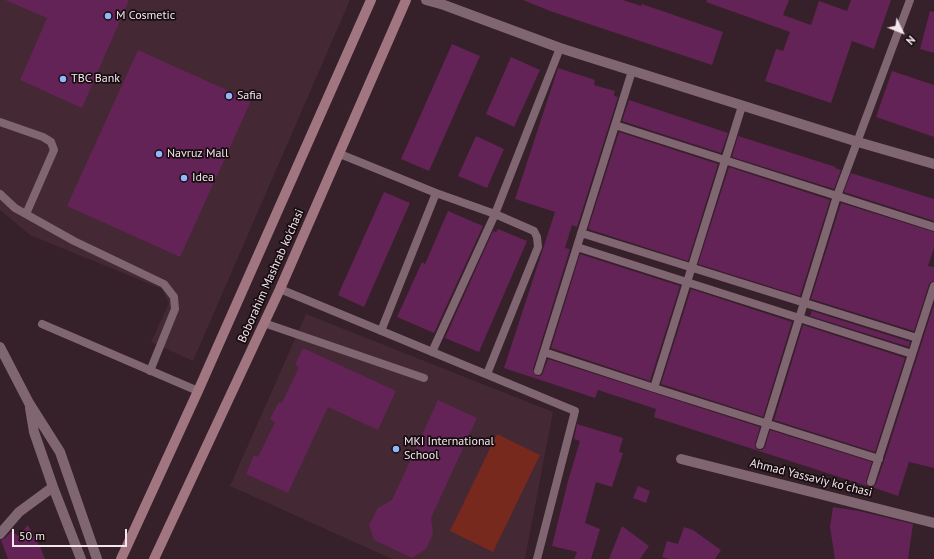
<!DOCTYPE html>
<html>
<head>
<meta charset="utf-8">
<style>
  body { margin:0 }
  #map { position:relative; width:934px; height:559px; overflow:hidden; background:#362029; font-family:"PT Sans",sans-serif }
  canvas { display:block }
  .north { position:absolute; left:882px; top:12px; width:40px; height:40px; -webkit-text-stroke:3px #170d11; paint-order:stroke; rotate:133deg; font-size:11px; font-weight:700; line-height:16px; text-align:center; color:#f5e6eb }
  .north::after { content:''; display:block; margin:auto; width:14px; height:18px; background:#f5e6eb; clip-path:polygon(50% 0,100% 100%,50% 72%,0 100%) }
  .scale { position:absolute; left:12px; top:529px; width:115px; height:18px; box-sizing:border-box; border:2px solid #f5e6eb; border-top:0; padding-left:5px; font-size:12px; line-height:14px; white-space:nowrap; color:#f5e6eb; -webkit-text-stroke:3px #170d11; paint-order:stroke }
</style>
</head>
<body>
<div id="map">
<canvas width="934" height="559"></canvas>
<div class="north">N</div>
<div class="scale">50 m</div>
</div>
<script>
const ctx = document.querySelector('canvas').getContext('2d');
ctx.lineJoin = 'round';
function paint(path, color) {
  ctx.fillStyle = color;
  ctx.fill(path, 'evenodd');
}
function poly(rows) {
  const path = new Path2D();
  for (const r of rows) {
    path.moveTo(r[0], r[1]);
    for (let i = 2; i < r.length; i += 2) path.lineTo(r[i], r[i + 1]);
  }
  return path;
}
function trace(path, color, width, dash) {
  ctx.strokeStyle = color;
  ctx.lineWidth = width;
  ctx.lineCap = dash ? 'butt' : 'round';
  ctx.setLineDash(dash || []);
  ctx.stroke(path);
}
function write(font, color, halo, rows, align = 'center') {
  ctx.font = font + ' "PT Sans",sans-serif';
  ctx.lineWidth = 3.5;
  ctx.setLineDash([]);
  ctx.textBaseline = 'middle';
  ctx.strokeStyle = halo;
  ctx.fillStyle = color;
  for (const [text, x, y, turn = 0] of rows) {
    ctx.save();
    ctx.translate(x, y);
    ctx.rotate((+turn || 0) * Math.PI / 180);
    ctx.textAlign = isNaN(turn) ? turn : align;
    if (halo) ctx.strokeText(text, 0, 0);
    ctx.fillText(text, 0, 0);
    ctx.restore();
  }
}
paint(poly([
  [0,0,350,0,193,361,151,342,169,303,162,289,30,235,0,210],
  [306,314,553,412,525,559,392,559,230,486]
]), '#442833');
paint(poly([
  [497,434,540,455,493,552,450,531]
]), '#77291e');
paint(poly([
  [5,0,129,0,82,108,20,80,47,18],
  [523,0,623,0,641,6,642,4,723,32,712,65,550,11],
  [707,0,789,0,783,15,811,25,819,1,847,11,851,0,891,0,874,49,852,41,831,103,765,81,776,49,783,51,790,32,706,2],
  [930,11,934,12,934,53,920,49],
  [452,44,480,56,429,171,401,159],
  [138,50,251,101,180,257,67,206],
  [511,57,540,70,514,127,486,114],
  [558,68,595,80,594,85,615,91,614,96,618,97,577,227,572,225,565,248,570,249,533,369,534,374,537,376,542,375,548,359,760,427,755,444,755,447,758,450,762,450,765,447,770,430,872,462,866,481,867,486,654,417,656,409,598,390,595,398,504,368,555,212,515,199],
  [892,71,934,85,934,137,876,117],
  [629,100,728,133,721,153,622,121],
  [619,132,718,164,688,261,588,229],
  [476,136,504,149,487,188,458,176],
  [738,136,836,167,835,168,841,170,834,189,732,157],
  [729,167,830,200,800,296,698,264],
  [851,173,934,199,934,221,844,192],
  [384,192,410,203,364,307,338,295],
  [841,203,934,232,934,248,928,266,934,267,934,281,931,282,929,284,914,331,811,299],
  [448,211,483,226,434,333,397,317,422,262,425,264],
  [498,229,527,241,479,352,445,338,493,231,496,232],
  [580,254,680,286,650,381,551,348],
  [691,289,792,322,763,417,661,384],
  [934,304,934,468,909,462,898,496,872,487,876,484,884,461],
  [812,311,910,342,909,347,810,316],
  [803,325,905,358,875,452,774,420],
  [303,348,396,391,378,430,328,407,288,493,246,474,254,455,258,457,275,422,270,419,279,402,282,403,299,367,295,365],
  [438,400,477,418,431,518,433,534,426,549,412,558,374,540,369,525,378,508,392,500],
  [577,424,623,438,619,452,623,453,612,487,596,482,585,523,600,529,591,559,574,559,577,552,552,546,568,481,580,441,574,439],
  [638,486,650,491,646,503,633,498],
  [833,507,859,511,913,524,908,559,835,559,830,527],
  [28,525,41,549,45,559,8,559,1,540,5,538,12,531,18,536],
  [622,526,649,546,640,559,609,559],
  [684,527,693,530,721,550,715,559,669,559,662,557,667,541,678,544]
]), '#632357');
trace(poly([
  [742,106,654,388,879,459],
  [0,122,43,137,51,142,54,150,26,214],
  [615,125,934,227],
  [340,154,436,193,495,214,560,48],
  [0,194,15,208,74,241,164,284,174,297,175,309,150,371],
  [581,233,917,338],
  [577,247,912,354],
  [280,289,575,411,537,559],
  [264,323,424,378],
  [42,324,198,391],
  [381,331,436,193],
  [432,352,495,214,534,231,537,237,538,247,487,374],
  [544,352,654,388],
  [538,371,632,71],
  [760,445,837,196,910,0],
  [871,482,934,286]
]), '#806670', 8);
trace(poly([
  [426,0,444,5,560,48,858,142,934,164],
  [0,347,29,403,60,452,97,559],
  [30,408,34,432,53,487,81,559],
  [681,459,934,523],
  [0,534,19,512,53,487]
]), '#806670', 10);
trace(poly([
  [121,559,198,391,371,0],
  [154,559,280,289,406,0]
]), '#a27680', 10);
for (const [x, y, r, color] of [
  [108,16,4,"#92b7fd"],
  [63,79,4,"#92b7fd"],
  [229,96,4,"#92b7fd"],
  [159,154,4,"#92b7fd"],
  [184,178,4,"#92b7fd"],
  [396,449,4,"#92b7fd"]
]) {
  const dot = new Path2D();
  dot.arc(x, y, r, 0, 2 * Math.PI);
  ctx.fillStyle = color;
  ctx.fill(dot);
  trace(dot, '#170d11', 1.5);
}
write('12px', '#f5e6eb', '#170d11', [
  ["M Cosmetic",116,16],
  ["TBC Bank",71,79],
  ["Safia",237,96],
  ["Navruz Mall",167,154],
  ["Idea",192,178],
  ["MKI International",404,442],
  ["School",404,456]
], 'left');
write('12px', '#f5e6eb', '#170d11', [
  ["Boborahim Mashrab ko'chasi",271,276,-66],
  ["Ahmad Yassaviy koʻchasi",811,478,14]
]);
</script>
</body>
</html>
